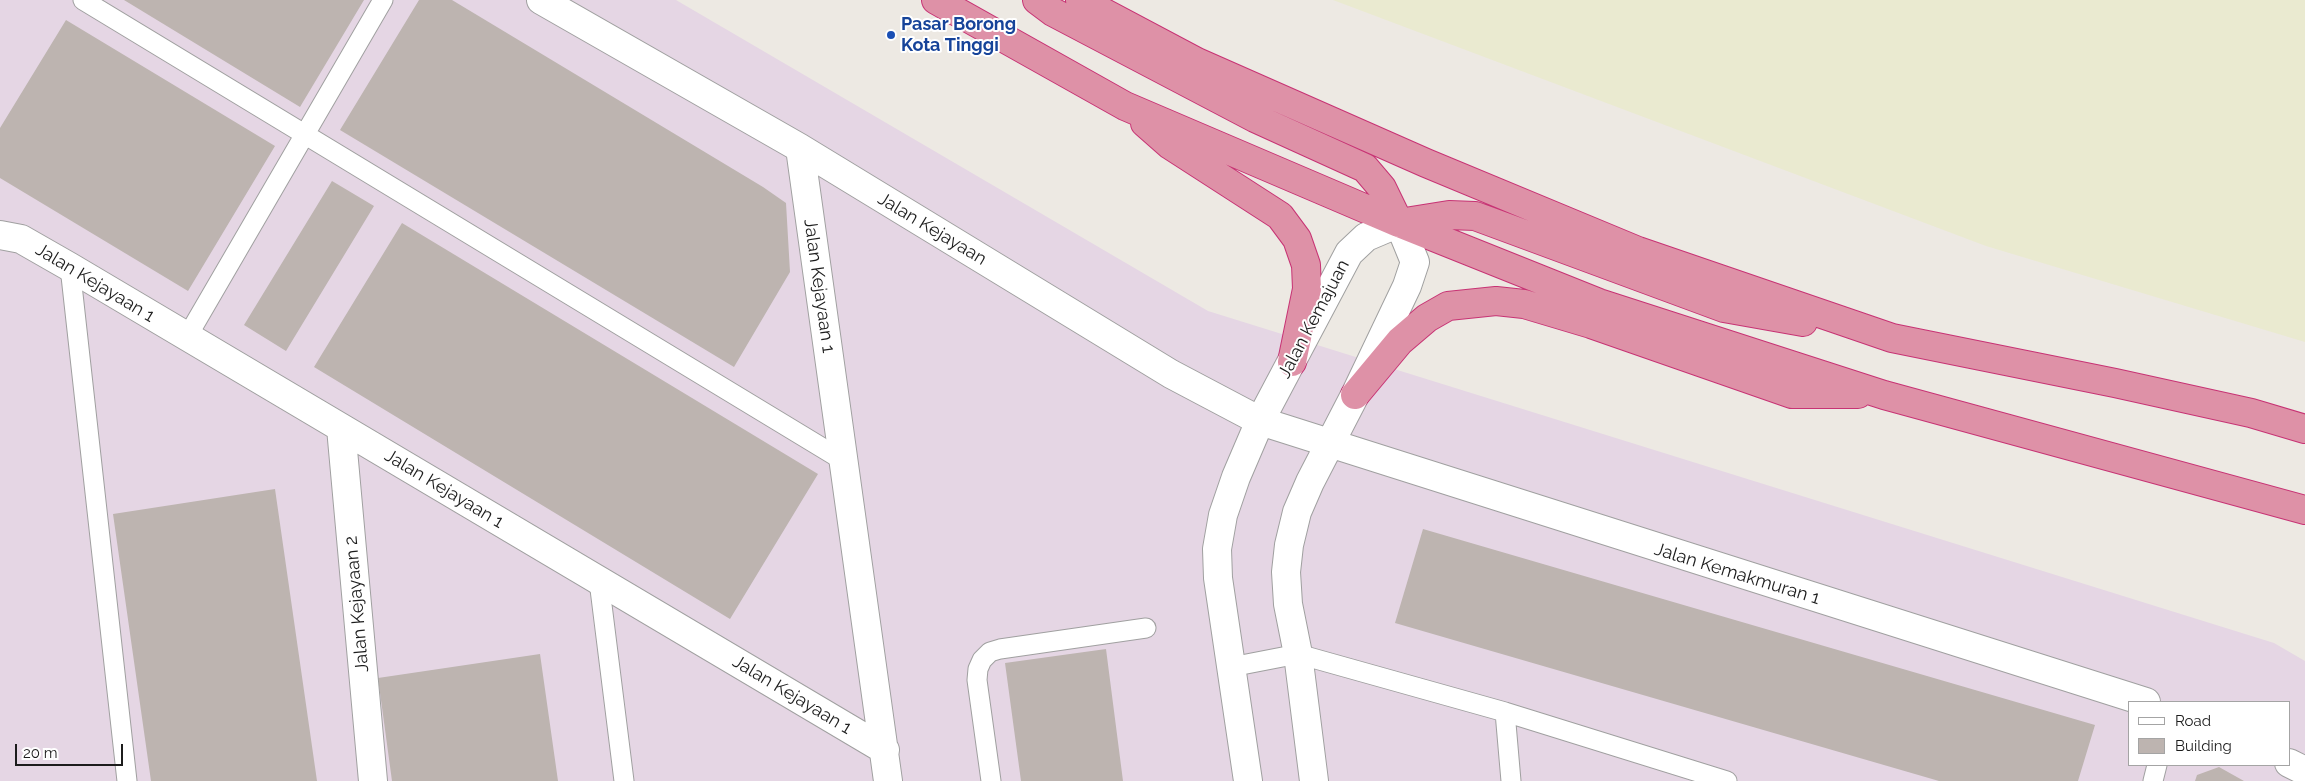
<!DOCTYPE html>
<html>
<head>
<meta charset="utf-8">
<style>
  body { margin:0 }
  #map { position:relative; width:2305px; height:781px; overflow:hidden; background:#ede9e3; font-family:Raleway,sans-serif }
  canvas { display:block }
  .legend { position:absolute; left:2128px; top:701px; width:162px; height:65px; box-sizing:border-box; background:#fff; border:1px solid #a4a4a4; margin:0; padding:6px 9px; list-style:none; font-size:15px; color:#1c1c1c }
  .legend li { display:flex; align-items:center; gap:10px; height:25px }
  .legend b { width:25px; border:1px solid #a4a4a4 }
  .scale { position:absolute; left:15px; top:744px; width:108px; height:22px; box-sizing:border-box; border:2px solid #1c1c1c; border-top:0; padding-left:6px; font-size:15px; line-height:18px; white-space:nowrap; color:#1c1c1c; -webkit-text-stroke:4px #fff; paint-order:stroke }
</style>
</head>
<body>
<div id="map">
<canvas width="2305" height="781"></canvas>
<ul class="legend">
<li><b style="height:6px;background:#fff"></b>Road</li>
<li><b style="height:14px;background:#bdb4b0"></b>Building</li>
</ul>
<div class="scale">20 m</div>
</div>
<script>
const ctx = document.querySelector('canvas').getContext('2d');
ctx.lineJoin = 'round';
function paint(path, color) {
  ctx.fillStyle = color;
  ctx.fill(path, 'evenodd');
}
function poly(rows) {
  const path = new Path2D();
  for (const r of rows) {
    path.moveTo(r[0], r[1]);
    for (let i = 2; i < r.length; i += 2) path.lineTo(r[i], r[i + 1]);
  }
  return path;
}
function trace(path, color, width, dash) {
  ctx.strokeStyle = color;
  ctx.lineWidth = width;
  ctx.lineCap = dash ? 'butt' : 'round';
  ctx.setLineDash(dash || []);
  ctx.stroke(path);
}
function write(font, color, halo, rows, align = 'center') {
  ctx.font = font + ' Raleway,sans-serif';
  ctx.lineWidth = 4;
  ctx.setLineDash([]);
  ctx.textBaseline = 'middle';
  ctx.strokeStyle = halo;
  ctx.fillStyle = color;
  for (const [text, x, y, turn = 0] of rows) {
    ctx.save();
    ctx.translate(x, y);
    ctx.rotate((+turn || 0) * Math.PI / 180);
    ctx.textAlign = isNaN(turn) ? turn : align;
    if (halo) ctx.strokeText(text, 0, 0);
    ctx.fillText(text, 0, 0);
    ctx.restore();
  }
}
paint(poly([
  [0,0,676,0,1208,311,2274,643,2305,661,2305,781,0,781],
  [2129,702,2289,702,2289,765,2129,765]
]), '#e5d6e4');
paint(poly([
  [1333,0,2305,0,2305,342,1986,246]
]), '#eaead0');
paint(poly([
  [124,0,364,0,300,107],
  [419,0,452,0,763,187,786,203,790,272,734,367,340,130],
  [66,20,275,146,188,291,0,178,0,128],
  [332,181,374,206,286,351,244,325],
  [402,223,818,474,730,619,314,367],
  [275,489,317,781,151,781,113,514],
  [1423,529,2095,725,2078,781,1939,781,1395,623],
  [1106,649,1123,781,1021,781,1005,663],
  [540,654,558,781,392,781,378,678],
  [2219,767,2244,781,2195,781,2197,775]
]), '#bdb4b0');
const lane = poly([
  [83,0,844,461],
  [70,267,127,781],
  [187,337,383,0],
  [599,581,624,781],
  [1231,667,1298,654,1505,712,1727,781],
  [1505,712,1511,781],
  [991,781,977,680,978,669,982,660,990,652,1000,649,1146,628],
  [2153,781,2157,765]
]);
const street = poly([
  [541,0,800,148,1171,374,1260,421,2146,702],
  [800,148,888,781],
  [0,235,21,239,70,267,885,750],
  [341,428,373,781],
  [2289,763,2305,771],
  [1248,781,1218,578,1217,549,1223,515,1236,477,1260,421,1349,253,1366,237,1399,223,1415,262,1407,286,1355,395,1310,482,1297,512,1289,545,1286,572,1288,604,1298,654,1314,781]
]);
const highway = poly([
  [936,0,1125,106,1399,223,1599,303,1884,395,2305,510],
  [1037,0,1053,12,1255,118,1365,168,1382,188,1399,223,1449,215,1475,216,1724,308,1803,322],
  [1080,0,1197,62,1426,163,1638,251,1892,338,2115,383,2251,413,2305,429],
  [1145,123,1170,145,1280,216,1297,239,1306,265,1307,289,1292,362],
  [1355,395,1400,341,1427,318,1448,306,1496,301,1524,304,1591,324,1792,394,1858,394]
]);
trace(lane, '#a0a0a0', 21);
trace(street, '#a0a0a0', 30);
trace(highway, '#c73374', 30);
trace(lane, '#fff', 19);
trace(street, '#fff', 28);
trace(highway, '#de91a7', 28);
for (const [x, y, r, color] of [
  [891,35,5,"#1a4fb4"]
]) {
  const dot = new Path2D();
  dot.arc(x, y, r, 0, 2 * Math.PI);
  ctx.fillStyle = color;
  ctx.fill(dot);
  trace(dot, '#fff', 2);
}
write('bold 18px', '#164399', '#fff', [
  ["Pasar Borong",901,25],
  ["Kota Tinggi",901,46]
], 'left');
write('18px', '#1c1c1c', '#fff', [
  ["Jalan Kejayaan",932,229,31],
  ["Jalan Kejayaan 1",95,283,31],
  ["Jalan Kejayaan 1",819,286,82],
  ["Jalan Kemajuan",1314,319,-62],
  ["Jalan Kejayaan 1",444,489,31],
  ["Jalan Kemakmuran 1",1737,574,17],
  ["Jalan Kejayaan 2",357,604,-95],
  ["Jalan Kejayaan 1",792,695,31]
]);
</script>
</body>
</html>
